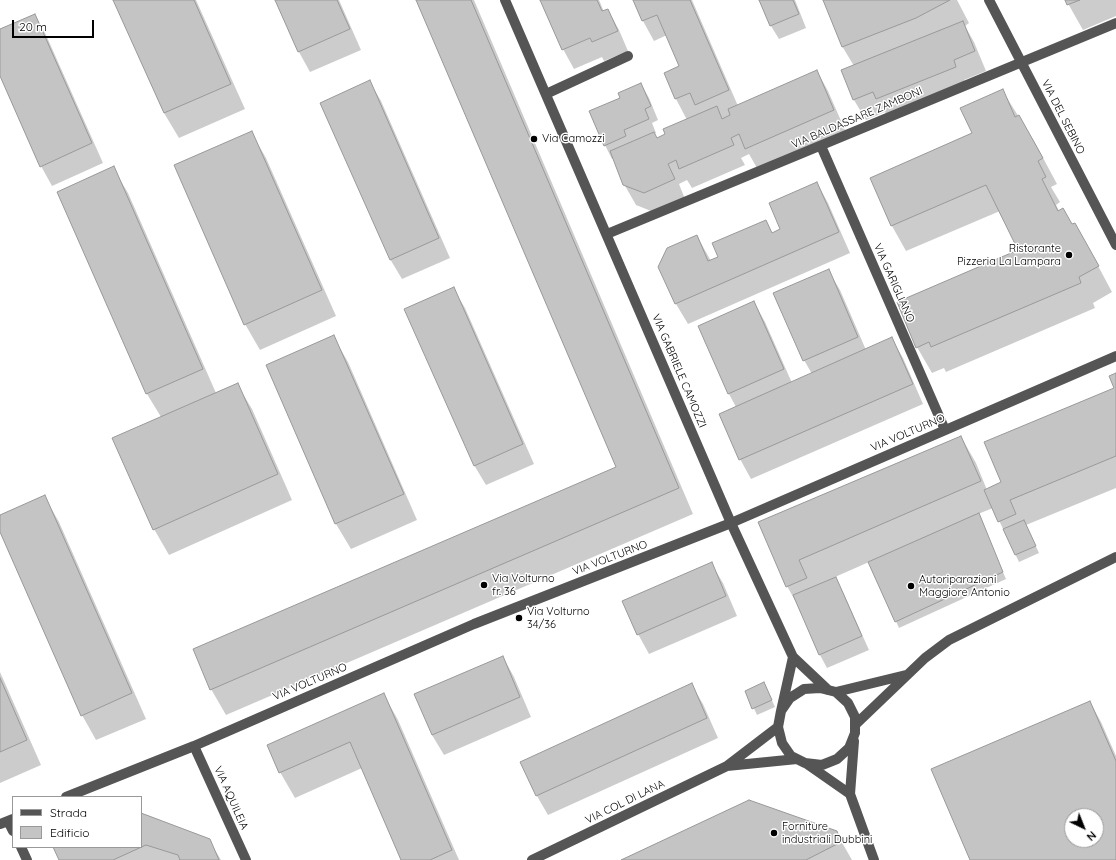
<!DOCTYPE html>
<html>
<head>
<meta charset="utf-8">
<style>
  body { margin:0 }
  #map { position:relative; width:1116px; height:860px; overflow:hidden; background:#fff; font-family:Quicksand,sans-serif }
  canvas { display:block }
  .legend { position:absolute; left:12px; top:796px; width:130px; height:52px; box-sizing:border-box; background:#fff; border:1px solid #999; margin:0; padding:5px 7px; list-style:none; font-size:12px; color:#000 }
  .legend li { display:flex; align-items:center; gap:8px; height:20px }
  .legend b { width:20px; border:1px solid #999 }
  .north { position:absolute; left:1064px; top:808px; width:40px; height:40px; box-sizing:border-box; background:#fff; border:1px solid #999; border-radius:50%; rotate:137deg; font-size:11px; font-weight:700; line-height:16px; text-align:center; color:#000 }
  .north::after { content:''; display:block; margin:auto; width:14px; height:18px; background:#000; clip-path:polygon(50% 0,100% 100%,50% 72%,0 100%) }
  .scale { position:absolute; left:12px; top:20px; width:82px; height:18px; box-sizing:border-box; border:2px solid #000; border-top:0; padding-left:5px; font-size:12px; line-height:14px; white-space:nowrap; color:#000; -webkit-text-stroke:3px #fff; paint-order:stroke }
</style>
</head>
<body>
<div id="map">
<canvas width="1116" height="860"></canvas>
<ul class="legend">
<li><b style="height:5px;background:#555"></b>Strada</li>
<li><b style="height:11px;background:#c4c4c4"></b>Edificio</li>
</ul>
<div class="north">N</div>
<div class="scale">20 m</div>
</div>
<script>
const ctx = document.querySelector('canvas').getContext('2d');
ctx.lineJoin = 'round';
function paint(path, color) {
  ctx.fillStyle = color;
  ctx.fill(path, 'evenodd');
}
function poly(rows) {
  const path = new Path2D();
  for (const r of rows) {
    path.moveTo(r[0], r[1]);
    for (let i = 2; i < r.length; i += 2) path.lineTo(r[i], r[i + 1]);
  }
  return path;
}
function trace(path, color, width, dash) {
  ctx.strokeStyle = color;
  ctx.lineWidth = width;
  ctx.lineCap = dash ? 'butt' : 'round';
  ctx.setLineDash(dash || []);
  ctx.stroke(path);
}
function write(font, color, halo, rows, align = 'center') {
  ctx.font = font + ' Quicksand,sans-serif';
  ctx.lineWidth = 3;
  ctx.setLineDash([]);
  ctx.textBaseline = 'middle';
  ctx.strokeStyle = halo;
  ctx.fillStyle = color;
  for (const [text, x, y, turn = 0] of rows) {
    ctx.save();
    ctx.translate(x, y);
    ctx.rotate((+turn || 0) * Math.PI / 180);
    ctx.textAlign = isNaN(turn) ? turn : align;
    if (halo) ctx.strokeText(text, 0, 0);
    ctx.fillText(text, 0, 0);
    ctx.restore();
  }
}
paint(poly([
  [115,0,196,0,245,109,179,138,164,113],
  [276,0,339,0,361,50,310,72,299,52],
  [417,0,474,0,693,514,226,715,211,689,617,467],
  [541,0,599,0,604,12,608,10,619,30,628,51,604,61,602,57,574,69,563,49],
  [634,0,692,0,738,106,817,71,828,91,845,130,757,168,749,154,741,158,745,165,692,188,687,180,679,184,685,199,656,213,636,205,624,184,614,158,612,159,605,145,621,98,641,84,649,98,658,120,652,123,656,133,654,134,657,138,666,134,687,120,676,99,665,73,680,67,667,35,654,41,643,21],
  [760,0,795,0,806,28,779,39,771,26],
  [824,0,957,0,969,23,965,26,974,42,986,71,964,80,967,87,888,118,885,112,866,120,854,100,842,71,854,66,842,46],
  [1066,0,1116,0,1116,16,1083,30],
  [35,15,46,35,103,163,52,186,41,166,0,73,0,30],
  [370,82,381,101,450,258,402,279,390,259],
  [1002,90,1034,141,1057,184,1051,187,1060,202,1056,205,1059,211,1072,225,1089,249,1112,292,1093,303,1095,308,946,372,944,368,932,373,917,347,1020,250,1000,211,906,251,892,226,871,178,973,133],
  [251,132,266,158,336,316,260,350,245,324],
  [113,168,128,193,216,393,237,384,252,409,292,500,169,555,154,529,161,417,147,394,59,192],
  [817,183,828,203,850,253,688,324,676,304,659,267,697,236,711,261,720,257,765,221,773,234,782,230],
  [828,270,840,290,866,350,892,339,903,358,923,404,751,479,740,459,736,407,729,394,754,302,765,322,792,383,812,374,804,360],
  [453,288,465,308,534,464,486,485,474,465],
  [333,336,348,362,417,520,351,549,336,524,267,366],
  [1116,374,1116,488,1026,525,1039,553,1019,562,993,508,978,514,1006,579,899,628,869,562,835,577,843,592,869,650,827,668,820,655,797,604,787,586,759,523,961,437,976,463,987,490,1002,483,1116,388],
  [44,496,59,522,146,719,96,740,82,715,0,530,0,516],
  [711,563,723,583,737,616,649,654,638,634],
  [503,657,514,677,531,717,444,755,432,735],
  [0,672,41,765,0,783],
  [764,683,775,707,757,715,746,691],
  [691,684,703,704,718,738,548,815,537,796],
  [384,695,398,720,459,860,402,860,362,768,295,798,280,772],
  [1090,702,1101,722,1116,756,1116,860,971,860],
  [1072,816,1096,816,1096,840,1072,840],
  [141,814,209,840,221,860,60,860,54,847,141,847],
  [836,832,852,860,624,860]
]), '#0003');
const building = poly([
  [113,0,194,0,231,84,164,113,113,0],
  [275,0,337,0,350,29,298,52,275,0],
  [416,0,471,0,679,488,210,690,193,649,616,467,416,0],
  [540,0,597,0,602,11,608,9,618,31,592,42,590,38,562,50,540,0],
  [633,0,690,0,729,90,695,105,690,93,675,99,664,73,679,66,657,15,642,21,633,0],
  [759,0,793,0,799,14,770,26,759,0],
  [823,0,950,0,916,18,842,47,823,0],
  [1065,0,1080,0,1067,5,1065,0],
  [35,14,92,143,40,167,0,76,0,29,35,14],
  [963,21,975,51,954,60,956,67,876,99,873,92,853,100,841,70,963,21],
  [817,70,834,110,745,149,739,134,731,138,734,145,679,169,676,160,668,164,675,179,644,193,623,185,610,151,654,132,657,138,665,134,663,129,717,106,722,119,730,115,728,109,817,70],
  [370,80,439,238,390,260,320,103,370,80],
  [641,83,651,106,645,109,649,119,624,130,626,136,604,146,589,111,620,98,618,93,641,83],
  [1003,89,1015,117,1019,115,1043,158,1038,161,1046,177,1042,179,1058,211,1063,208,1072,224,1075,223,1099,266,1079,277,1081,283,931,347,929,342,916,348,897,302,1018,250,986,185,891,226,870,178,972,133,960,108,1003,89],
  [252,131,322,290,244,325,174,165,252,131],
  [114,166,203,369,146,394,57,192,114,166],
  [817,182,839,232,675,304,658,267,667,248,697,235,708,261,718,257,712,243,766,220,772,233,780,229,769,203,817,182],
  [829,269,858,337,803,361,773,293,829,269],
  [454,287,523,444,474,466,404,309,454,287],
  [754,301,784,369,728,394,698,326,754,301],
  [334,335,404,494,335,524,266,365,334,335],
  [892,337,913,384,739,460,719,414,892,337],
  [1116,373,1116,456,1010,500,1016,514,998,522,984,490,1001,482,984,442,1114,388,1109,376,1116,373],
  [238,383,278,474,153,530,112,438,238,383],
  [961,436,981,481,799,560,807,578,786,587,758,522,961,436],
  [45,495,132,693,81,716,0,532,0,515,45,495],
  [979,513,1003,572,895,622,868,562,979,513],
  [1024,520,1036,546,1015,555,1003,529,1024,520],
  [712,562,726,596,637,635,622,601,712,562],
  [836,577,862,636,819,655,793,595,836,577],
  [503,656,520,697,432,735,414,694,503,656],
  [0,678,27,740,0,752,0,678],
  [764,682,772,700,752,709,745,691,764,682],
  [692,683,707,718,536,796,520,762,692,683],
  [384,693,452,850,430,860,401,860,350,742,279,773,267,745,384,693],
  [1090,701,1116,761,1116,860,970,860,931,769,1090,701],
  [1072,816,1096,816,1096,840,1072,840,1072,816],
  [749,800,837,831,841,842,806,860,621,860,749,800],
  [141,813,210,839,219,860,180,860,178,855,146,845,113,860,59,860,53,847,141,847,141,813]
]);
paint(building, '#c4c4c4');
trace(building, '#999', 1);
trace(poly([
  [505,0,731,523,793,657,828,690],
  [989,0,1116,245],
  [546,94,628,56],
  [821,146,945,430],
  [607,234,1116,23],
  [836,692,906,675],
  [781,711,790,698,804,689,820,688,836,692,848,703,855,717,855,733,849,748,837,759,822,765,805,763,791,756,782,743,778,727,781,711,793,657],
  [855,725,925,658,949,640,1116,557],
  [854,741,850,794,874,860],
  [194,746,246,860],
  [807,764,850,794],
  [727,766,797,759],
  [66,797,194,746,474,624,731,523,1116,356],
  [8,821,13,831],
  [0,824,13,819],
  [21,847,27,860],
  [532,860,727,766,778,727]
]), '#555', 10);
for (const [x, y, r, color] of [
  [534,139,4,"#000"],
  [1069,255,4,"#000"],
  [484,585,4,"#000"],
  [911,586,4,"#000"],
  [519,618,4,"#000"],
  [774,833,4,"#000"]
]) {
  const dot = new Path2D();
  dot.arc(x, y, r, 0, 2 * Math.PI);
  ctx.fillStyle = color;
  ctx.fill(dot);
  trace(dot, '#fff', 1.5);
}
write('11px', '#000', '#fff', [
  ["VIA DEL SEBINO",1063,117,63],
  ["VIA BALDASSARE ZAMBONI",857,118,-23],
  ["VIA GARIGLIANO",894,283,66],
  ["VIA GABRIELE CAMOZZI",679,371,67],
  ["VIA VOLTURNO",908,433,-23],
  ["VIA VOLTURNO",610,558,-21],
  ["VIA VOLTURNO",310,682,-23],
  ["VIA AQUILEIA",231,798,66],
  ["VIA COL DI LANA",625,802,-26]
]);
write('11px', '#000', '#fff', [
  ["Via Camozzi",542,139],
  ["Ristorante",1061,249,"right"],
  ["Pizzeria La Lampara",1061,262,"right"],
  ["Via Volturno",492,579],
  ["fr. 36",492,592],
  ["Autoriparazioni",919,580],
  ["Maggiore Antonio",919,593],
  ["Via Volturno",527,612],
  ["34/36",527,625],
  ["Forniture",782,827],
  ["industriali Dubbini",782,840]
], 'left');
</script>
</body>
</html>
